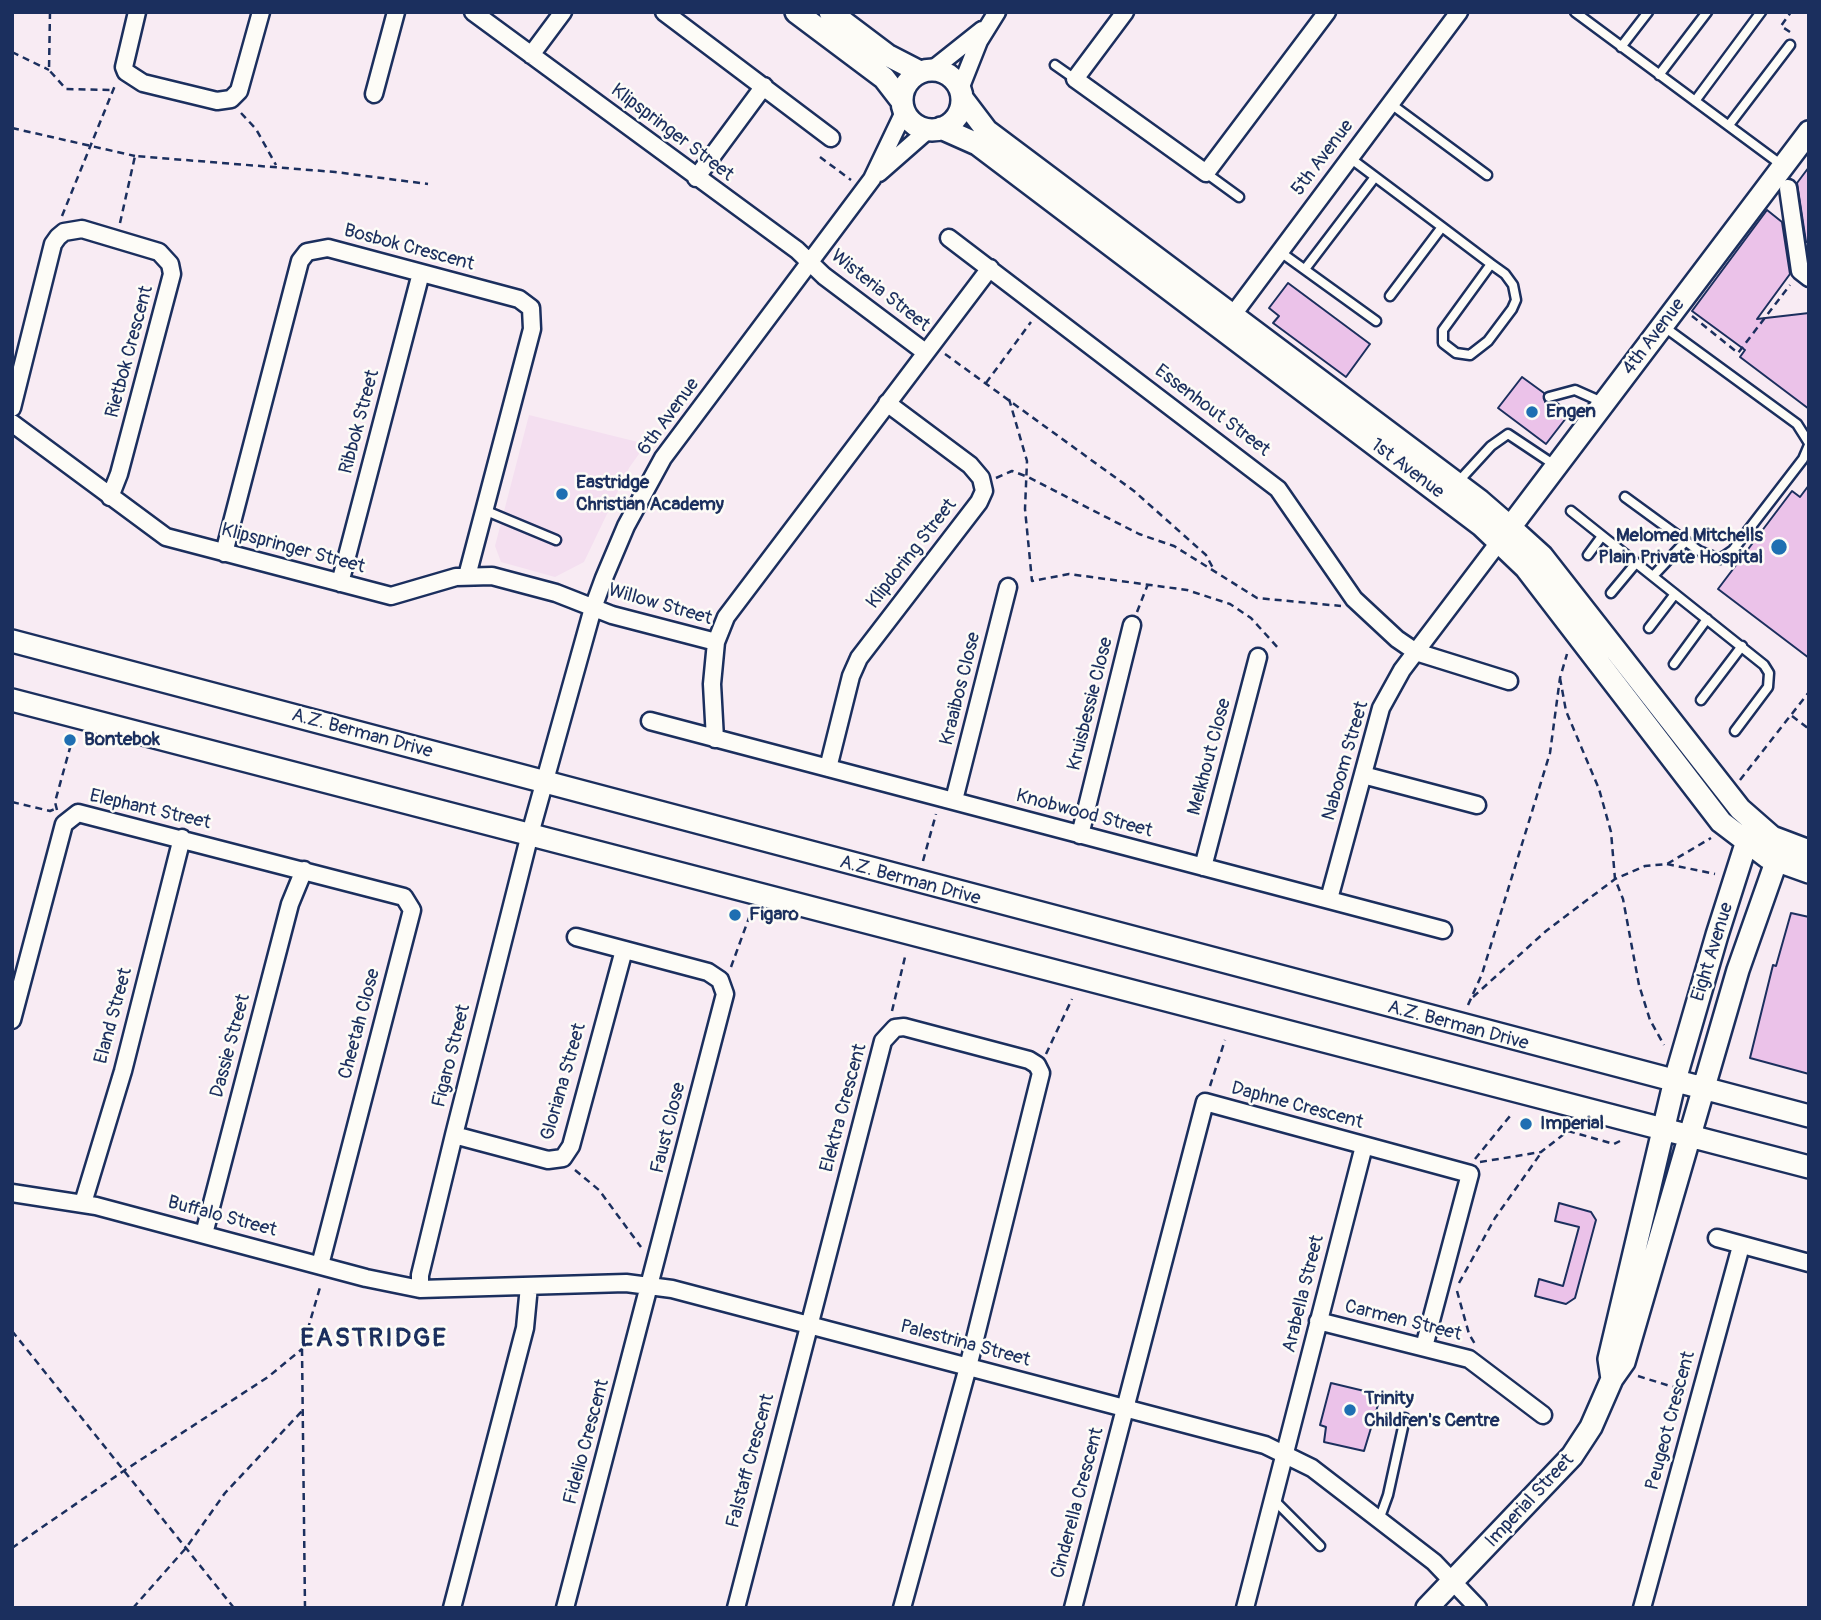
<!DOCTYPE html>
<html>
<head>
<meta charset="utf-8">
<style>
  body { margin:0 }
  #map { position:relative; width:1821px; height:1620px; overflow:hidden; background:#f8ebf3; font-family:Pangolin,sans-serif }
  canvas { display:block }
  .frame { position:absolute; inset:0; border:14px solid #1b2f5e; pointer-events:none }
</style>
</head>
<body>
<div id="map">
<canvas width="1821" height="1620"></canvas>
<div class="frame"></div>
</div>
<script>
const ctx = document.querySelector('canvas').getContext('2d');
ctx.lineJoin = 'round';
function paint(path, color) {
  ctx.fillStyle = color;
  ctx.fill(path, 'evenodd');
}
function poly(rows) {
  const path = new Path2D();
  for (const r of rows) {
    if (r.length === 3) {
      path.moveTo(r[0] + r[2], r[1]);
      path.arc(r[0], r[1], r[2], 0, 2 * Math.PI);
      continue;
    }
    path.moveTo(r[0], r[1]);
    for (let i = 2; i < r.length; i += 2) path.lineTo(r[i], r[i + 1]);
  }
  return path;
}
function trace(path, color, width, dash) {
  ctx.strokeStyle = color;
  ctx.lineWidth = width;
  ctx.lineCap = dash ? 'butt' : 'round';
  ctx.setLineDash(dash || []);
  ctx.stroke(path);
}
function write(font, color, halo, rows, align = 'center') {
  ctx.font = font + ' Pangolin,sans-serif';
  ctx.lineWidth = 5;
  ctx.setLineDash([]);
  ctx.textBaseline = 'middle';
  ctx.strokeStyle = halo;
  ctx.fillStyle = color;
  for (const [text, x, y, turn = 0] of rows) {
    ctx.save();
    ctx.translate(x, y);
    ctx.rotate((+turn || 0) * Math.PI / 180);
    ctx.textAlign = isNaN(turn) ? turn : align;
    if (halo) ctx.strokeText(text, 0, 0);
    ctx.fillText(text, 0, 0);
    ctx.restore();
  }
}
paint(poly([
  [529,415,646,444,629,468,584,562,555,577,501,562,495,546]
]), '#f4dff0');
const building = poly([
  [1809,167,1809,242,1806,242,1797,183,1809,167],
  [1767,210,1782,222,1790,274,1757,319,1809,313,1809,409,1740,357,1745,350,1692,311,1767,210],
  [1288,283,1370,344,1346,377,1273,323,1279,316,1269,308,1288,283],
  [1522,377,1544,393,1545,402,1556,402,1570,413,1546,444,1498,408,1522,377],
  [1809,485,1809,658,1718,589,1792,491,1800,497,1809,485],
  [1791,913,1809,917,1809,1074,1750,1058,1773,965,1776,966,1791,913],
  [1559,1203,1591,1212,1596,1220,1575,1298,1566,1304,1535,1296,1539,1279,1563,1286,1579,1227,1555,1221,1559,1203],
  [1331,1383,1381,1395,1364,1451,1324,1442,1326,1427,1320,1425,1331,1383]
]);
paint(building, '#ebc2e9');
trace(building, '#1b2f5e', 2);
const lane = poly([
  [1575,12,1783,166],
  [1621,47,1648,12],
  [1055,65,1075,79],
  [1659,75,1707,12],
  [1695,101,1761,12],
  [1391,104,1487,175],
  [1729,125,1790,45],
  [1350,158,1442,227,1491,264,1505,274,1513,285,1516,300,1512,309,1488,341,1470,355,1456,353,1443,343,1443,330,1491,264],
  [1206,173,1239,197],
  [1279,251,1376,321],
  [1305,269,1375,177],
  [1390,296,1442,227],
  [1663,326,1797,424,1809,443],
  [1549,397,1575,390,1602,402],
  [1458,482,1491,446,1508,434,1556,466],
  [1625,497,1699,551,1720,559,1733,550,1803,459,1809,445],
  [484,510,556,540],
  [1571,511,1764,665,1769,673,1768,687,1735,731],
  [1588,555,1602,536],
  [1653,576,1686,541],
  [1611,593,1636,563],
  [1649,628,1675,594],
  [1674,664,1707,619],
  [1701,700,1742,646],
  [1274,1500,1320,1546],
  [1379,1520,1388,1495,1405,1418]
]);
const street = poly([
  [137,12,124,67,126,72,143,83,217,101,231,99,239,91,261,12],
  [473,12,797,250,824,276,925,352],
  [664,12,831,138],
  [1125,12,1075,79,1206,173,1327,12],
  [531,55,563,12],
  [933,69,982,30],
  [960,89,979,41,997,12],
  [374,94,396,12],
  [879,173,928,130],
  [696,178,764,86],
  [1788,188,1800,271,1809,278],
  [949,238,1278,489,1354,599,1397,639,1416,652,1509,681],
  [1226,324,1459,12],
  [12,408,53,244,58,237,64,232,82,229,159,252,170,264,172,274,119,474,110,497],
  [12,423,166,537,391,596,456,577,492,576,556,593,612,615,716,642],
  [224,553,300,261,307,252,328,248,519,299,531,308,532,329,467,576],
  [340,583,421,273],
  [650,721,1443,930],
  [715,739,712,684,716,642,726,617,990,268],
  [828,768,851,676,859,658,979,502,984,491,981,478,970,465,887,403],
  [1363,775,1477,805],
  [954,800,1008,587],
  [1080,835,1132,625],
  [1203,867,1258,657],
  [1329,899,1381,708,1402,670,1499,542],
  [12,1020,64,824,78,813,404,897,412,910,320,1265],
  [454,1135,548,1160,563,1158,571,1146,624,950],
  [12,1193,96,1206,366,1278,420,1289,626,1283,672,1289,1265,1445,1312,1468,1434,1562,1478,1608],
  [83,1203,123,1071,182,838],
  [204,1234,290,904,304,870],
  [1717,1238,1809,1263],
  [420,1289,420,1275,454,1135,530,834,593,608,604,578,626,526,663,458,872,179,904,112],
  [1318,1321,1469,1359,1543,1415],
  [452,1608,525,1328,529,1286],
  [565,1608,725,994,720,980,708,972,576,937],
  [736,1608,883,1041,895,1028,904,1027,1029,1060,1037,1065,1041,1073,968,1367,902,1608],
  [1073,1608,1205,1102,1470,1174,1424,1347],
  [1245,1608,1364,1146],
  [1642,1608,1741,1246]
]);
const secondary = poly([
  [796,12,884,78,901,100],
  [830,12,887,55,920,72],
  [932,100,30],
  [962,98,987,131,1480,501,1510,527,1542,556,1740,809,1772,837,1809,851],
  [941,128,977,144,1482,526,1526,568,1721,822,1767,857,1809,872],
  [1502,538,1809,132],
  [12,641,1809,1116],
  [12,700,1809,1167],
  [1612,1379,1609,1359,1675,1080,1717,935,1746,844,1752,834],
  [1427,1608,1572,1456,1591,1427,1612,1379,1624,1362,1738,970,1781,848]
]);
trace(lane, '#1b2f5e', 13);
trace(street, '#1b2f5e', 21);
trace(secondary, '#1b2f5e', 26);
trace(poly([
  [50,12,49,70,66,89,112,90],
  [1790,32,1781,26,1791,12],
  [12,52,49,70],
  [241,113,256,129,276,165],
  [12,128,135,156],
  [820,157,851,180],
  [62,216,116,83],
  [120,223,135,156,335,172,428,184],
  [1692,316,1738,353,1790,285],
  [945,354,1134,491,1206,555,1214,570],
  [986,383,1031,322],
  [1009,399,1027,461,1025,509,1032,581,1069,574,1187,590,1230,604,1251,618,1279,649],
  [996,478,1012,471,1028,477,1139,534,1174,546,1257,598,1341,606],
  [1137,612,1148,584],
  [1560,678,1566,711,1599,789,1611,832,1615,879,1623,899,1639,985,1650,1020,1664,1045],
  [1792,716,1809,729],
  [1740,780,1809,692],
  [12,802,50,811,55,809],
  [57,810,55,802,73,737],
  [923,861,936,814],
  [1667,864,1715,874],
  [731,967,750,915],
  [1473,997,1546,931,1615,879,1645,866,1667,864,1711,838],
  [1468,1005,1482,974,1550,753,1560,678,1567,654],
  [892,1011,905,957],
  [1046,1054,1072,999],
  [1210,1086,1225,1040],
  [1475,1159,1510,1116],
  [1480,1162,1541,1152,1568,1131,1614,1144,1620,1141],
  [575,1170,599,1190,641,1247],
  [1459,1283,1495,1218,1541,1153],
  [1457,1291,1469,1334,1475,1344],
  [12,1331,234,1608],
  [302,1349,305,1608],
  [1638,1376,1686,1391],
  [12,1548,125,1470,268,1377,302,1349,321,1284],
  [133,1608,186,1548,225,1493,302,1411]
]), '#1b2f5e', 2.5, [7, 5]);
trace(lane, '#fdfcf7', 8);
trace(street, '#fdfcf7', 16);
trace(secondary, '#fdfcf7', 21);
for (const [x, y, r, color] of [
  [1532,412,7,"#1f6fb2"],
  [562,494,7,"#1f6fb2"],
  [1779,547,9,"#1f6fb2"],
  [70,740,7,"#1f6fb2"],
  [735,915,7,"#1f6fb2"],
  [1526,1124,7,"#1f6fb2"],
  [1350,1410,7,"#1f6fb2"]
]) {
  const dot = new Path2D();
  dot.arc(x, y, r, 0, 2 * Math.PI);
  ctx.fillStyle = color;
  ctx.fill(dot);
  trace(dot, '#fdfcf7', 2.5);
}
write('19px', '#1b2f5e', '#fdfcf7', [
  ["Klipspringer Street",672,133,37],
  ["5th Avenue",1323,158,-53],
  ["Bosbok Crescent",409,248,15],
  ["Wisteria Street",880,291,38],
  ["4th Avenue",1654,337,-53],
  ["Rietbok Crescent",130,352,-75],
  ["Essenhout Street",1212,411,37],
  ["6th Avenue",669,417,-54],
  ["Ribbok Street",360,422,-75],
  ["1st Avenue",1407,469,37],
  ["Klipspringer Street",293,549,15],
  ["Klipdoring Street",912,554,-52],
  ["Willow Street",660,605,16],
  ["Kraaibos Close",961,689,-76],
  ["Kruisbessie Close",1091,704,-76],
  ["A.Z. Berman Drive",362,734,15],
  ["Melkhout Close",1210,757,-75],
  ["Naboom Street",1346,761,-74],
  ["Elephant Street",150,810,13],
  ["Knobwood Street",1084,814,15],
  ["A.Z. Berman Drive",910,881,15],
  ["Eight Avenue",1713,952,-73],
  ["Eland Street",114,1016,-75],
  ["Cheetah Close",360,1024,-75],
  ["A.Z. Berman Drive",1458,1026,15],
  ["Dassie Street",231,1046,-75],
  ["Figaro Street",452,1056,-76],
  ["Gloriana Street",564,1082,-74],
  ["Daphne Crescent",1297,1106,15],
  ["Elektra Crescent",844,1108,-75],
  ["Faust Close",669,1128,-76],
  ["Buffalo Street",222,1217,15],
  ["Arabella Street",1304,1294,-76],
  ["Carmen Street",1403,1321,14],
  ["Palestrina Street",965,1344,15],
  ["Peugeot Crescent",1671,1421,-75],
  ["Fidelio Crescent",587,1442,-75],
  ["Falstaff Crescent",751,1461,-75],
  ["Imperial Street",1530,1501,-47],
  ["Cinderella Crescent",1078,1503,-75]
]);
write('bold 19px', '#1b2f5e', '#fdfcf7', [
  ["Engen",1546,412],
  ["Eastridge",576,483],
  ["Christian Academy",576,505],
  ["Melomed Mitchells",1763,536,"right"],
  ["Plain Private Hospital",1763,558,"right"],
  ["Bontebok",84,740],
  ["Figaro",749,915],
  ["Imperial",1540,1124],
  ["Trinity",1364,1399],
  ["Children's Centre",1364,1421]
], 'left');
ctx.letterSpacing = '2px';
write('bold 26px', '#1b2f5e', '#fdfcf7', [
  ["EASTRIDGE",374,1339]
]);
ctx.letterSpacing = '0px';
</script>
</body>
</html>
